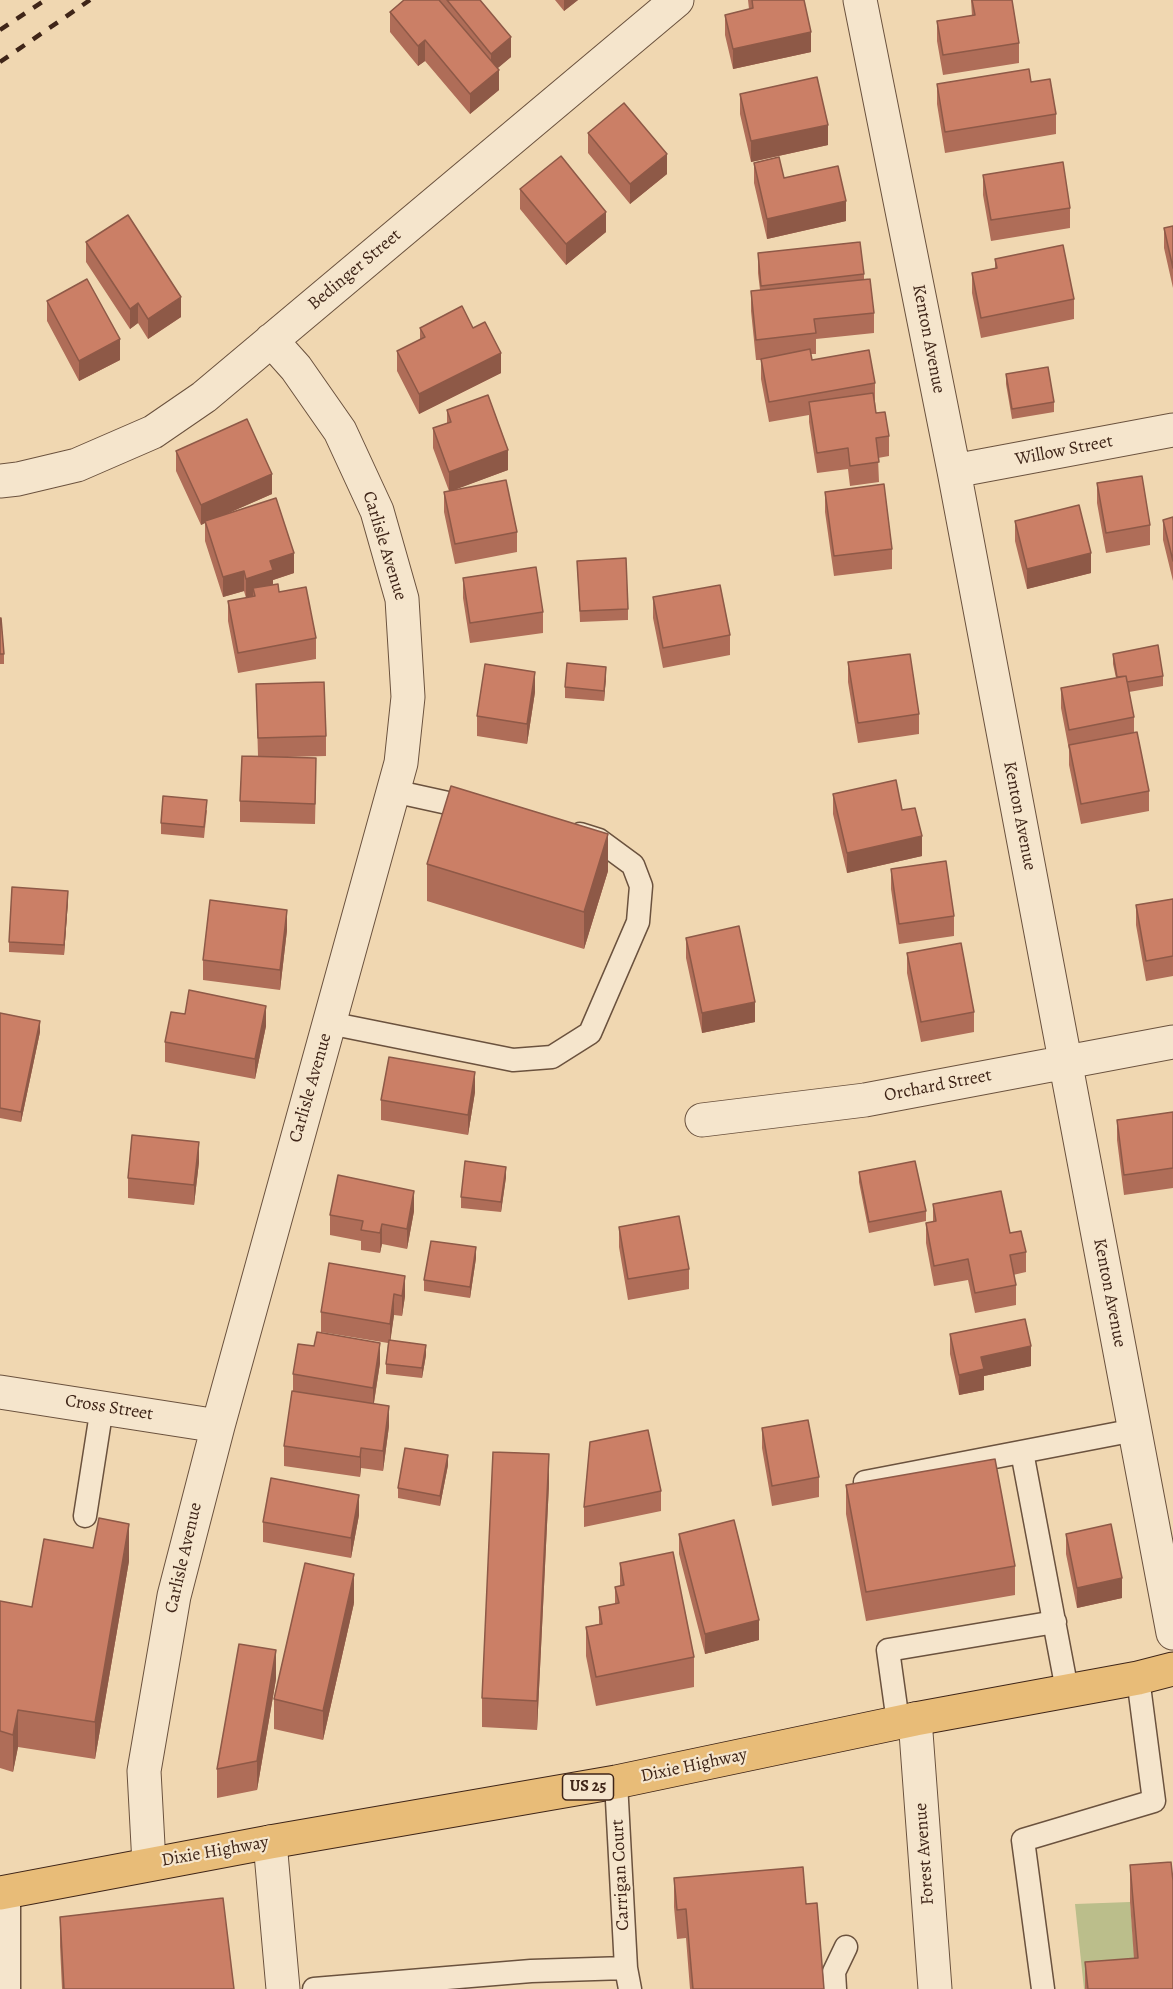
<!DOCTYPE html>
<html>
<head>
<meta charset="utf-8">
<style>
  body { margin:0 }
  canvas { display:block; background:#f0d7b1 }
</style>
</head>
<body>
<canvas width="1173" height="1989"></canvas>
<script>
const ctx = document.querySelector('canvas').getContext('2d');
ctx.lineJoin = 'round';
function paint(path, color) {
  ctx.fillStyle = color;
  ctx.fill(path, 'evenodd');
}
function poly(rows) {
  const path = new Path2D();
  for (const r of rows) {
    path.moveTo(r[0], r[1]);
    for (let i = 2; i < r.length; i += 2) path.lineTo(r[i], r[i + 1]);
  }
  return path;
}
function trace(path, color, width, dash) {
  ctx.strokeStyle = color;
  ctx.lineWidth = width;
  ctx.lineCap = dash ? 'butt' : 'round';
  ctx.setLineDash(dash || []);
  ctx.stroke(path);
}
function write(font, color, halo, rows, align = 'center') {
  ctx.font = font + ' Alegreya,serif';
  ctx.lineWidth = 4.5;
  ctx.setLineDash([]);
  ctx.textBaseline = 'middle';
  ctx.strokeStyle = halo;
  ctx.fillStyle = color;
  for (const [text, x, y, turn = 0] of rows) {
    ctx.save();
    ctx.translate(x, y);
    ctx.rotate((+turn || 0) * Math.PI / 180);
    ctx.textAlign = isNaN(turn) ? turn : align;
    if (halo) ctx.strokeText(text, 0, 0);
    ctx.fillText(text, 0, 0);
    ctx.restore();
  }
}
paint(poly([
  [1130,1902,1137,1989,1084,1989,1075,1904]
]), '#bbbe8b');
const lane = poly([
  [393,791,475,809],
  [329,1023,513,1060,552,1057,590,1033,638,922,641,886,633,865,599,840,580,834],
  [1022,1452,1067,1690],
  [865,1482,1135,1430],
  [85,1516,102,1407],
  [898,1722,888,1650,1055,1622],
  [616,1782,626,1968,630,1989],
  [9,1989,9,1891],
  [314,1989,531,1971,626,1968],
  [835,1989,834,1972,846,1947],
  [1043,1989,1023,1840,1154,1801,1138,1678]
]);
const street = poly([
  [860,0,954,471,1173,1633],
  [954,471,1173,430],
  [0,481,18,479,77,465,153,432,204,397,677,0],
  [702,1120,865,1100,1173,1042],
  [0,1392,218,1426],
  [915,1719,935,1989],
  [270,1842,283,1989],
  [149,1864,144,1771,174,1596,218,1426,401,763,408,697,402,599,377,511,340,431,296,368,271,340]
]);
const primary = poly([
  [0,1893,270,1842,616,1782,915,1719,1138,1678,1173,1669]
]);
trace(lane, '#6b523e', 25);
trace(street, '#6b523e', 35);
trace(primary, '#3f2518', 35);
trace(lane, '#f5e5cc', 22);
trace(street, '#f5e5cc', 33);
trace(primary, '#e8bc78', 33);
trace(poly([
  [0,30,45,0],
  [0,62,90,0]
]), '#3f2518', 4.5, [10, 10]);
paint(poly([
  [404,0,480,0,511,57,497,68,499,90,470,114,425,61,418,66,390,32,390,12],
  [555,0,578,0,564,11],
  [748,0,804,0,811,52,733,69,725,35,725,15,749,9],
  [971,0,1012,0,1019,43,1019,63,943,75,937,41,937,21,972,16],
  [1031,82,1056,114,1056,134,945,153,937,104,937,84],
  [740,94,828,145,751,162,740,114],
  [588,133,667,174,630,204,588,153],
  [754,163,784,178,846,221,767,239,754,183],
  [983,175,1070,208,1070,228,991,241,983,195],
  [520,189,606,232,566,265,520,209],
  [1173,226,1173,288,1164,248,1164,228],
  [86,242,181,317,148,339,138,323,130,329,86,262],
  [758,253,864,274,864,280,874,313,874,333,816,339,816,354,811,354,812,360,875,383,875,401,876,413,889,436,889,456,878,458,879,482,850,486,848,469,817,473,809,422,809,415,769,422,761,379,761,360,756,360,751,311,751,291,760,290,758,273],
  [995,259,1074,299,1074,319,981,338,972,293,972,273,995,269],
  [47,301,120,360,79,381,47,321],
  [420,328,473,328,501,373,419,414,397,371,397,351,420,340],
  [1006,374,1054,402,1054,412,1012,419,1006,384],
  [447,410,508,470,453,490,517,532,517,552,455,564,444,512,444,492,449,491,433,448,433,428,447,423],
  [176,451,272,494,226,514,294,573,273,580,273,585,316,638,316,659,238,673,228,621,228,601,246,598,244,591,223,597,205,541,205,523,201,525,176,471],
  [1097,483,1150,525,1150,545,1106,553,1097,503],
  [825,492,892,549,892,569,834,576,825,512],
  [1173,517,1173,581,1163,540,1163,520],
  [1015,521,1091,573,1027,589,1015,541],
  [577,561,628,609,628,620,580,622],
  [463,578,543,612,543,633,470,643,463,598],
  [653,597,730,635,730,655,663,668,653,618],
  [0,618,4,654,4,664,0,664],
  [1113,654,1163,676,1163,686,1129,692,1134,717,1134,732,1149,791,1149,811,1081,824,1069,765,1069,750,1061,708,1061,688,1116,678,1113,664],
  [848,662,919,714,919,734,858,743,848,682],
  [606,677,604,701,565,698,565,687],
  [256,684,326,736,326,756,287,757,316,778,315,824,240,822,240,801,258,756],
  [535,692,527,744,477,736,477,716],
  [833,794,902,810,922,856,847,873,833,814],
  [207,810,204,838,161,834,161,823],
  [427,864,608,871,584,949,427,901],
  [891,869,954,916,954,936,899,944,891,889],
  [1173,899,1173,976,1146,981,1136,925,1136,905],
  [68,901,64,955,9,952,9,942],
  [287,930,280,990,203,980,203,960],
  [686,938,755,1022,702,1033,686,958],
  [907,953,974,1012,974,1032,921,1042,907,973],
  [0,1013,40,1032,21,1122,0,1118],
  [185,1014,266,1026,255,1079,165,1062,165,1042],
  [475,1092,468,1135,381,1120,381,1100],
  [1173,1112,1173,1188,1124,1195,1117,1140,1117,1120],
  [199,1162,194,1205,128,1198,128,1178],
  [859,1172,926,1211,926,1221,869,1233,859,1182],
  [506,1177,501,1212,461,1208,461,1197],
  [933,1204,1026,1252,1026,1272,1013,1275,1016,1285,1016,1305,975,1313,968,1280,934,1286,926,1243,926,1223,933,1222],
  [414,1211,407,1249,382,1244,380,1253,361,1250,361,1241,330,1235,330,1215],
  [619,1227,689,1269,689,1289,628,1300,619,1247],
  [476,1258,470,1298,424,1291,424,1280],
  [405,1276,405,1296,402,1316,394,1315,390,1341,426,1355,422,1378,386,1374,386,1364,388,1343,321,1332,321,1312],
  [950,1334,1031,1366,984,1376,984,1390,959,1395,950,1354],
  [380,1363,374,1403,389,1426,383,1471,361,1468,360,1477,284,1466,284,1446,293,1392,293,1374],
  [762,1428,819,1477,819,1497,772,1506,762,1448],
  [448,1465,440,1506,398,1498,398,1488],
  [549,1484,537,1730,482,1727,482,1698],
  [846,1485,1015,1566,1015,1595,866,1621,846,1514],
  [661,1491,661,1511,584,1527,584,1507],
  [359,1515,351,1558,263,1542,263,1522],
  [679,1534,759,1640,705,1654,679,1554],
  [1066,1534,1122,1598,1077,1608,1066,1554],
  [129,1561,95,1759,18,1747,13,1772,0,1768,0,1601,32,1607],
  [620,1563,694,1657,694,1687,596,1706,586,1656,586,1627,599,1624,599,1607,615,1604,615,1587,620,1586],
  [354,1603,323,1740,274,1729,274,1699],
  [276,1679,257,1790,217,1798,217,1769],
  [1130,1865,1173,1989,1085,1989,1085,1962,1134,1959,1130,1902],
  [674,1878,806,1904,824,1989,690,1989,686,1938,677,1939,674,1907],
  [60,1917,234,1989,62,1989,60,1946]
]), '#af6d58');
paint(poly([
  [564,0,578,0,564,11],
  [811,32,811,52,733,69,733,49],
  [511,37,511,57,491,74,491,54],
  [425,40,425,61,418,66,418,46],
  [499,70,499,90,470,114,470,94],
  [828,125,828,145,751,162,751,141],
  [667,154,667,174,630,204,630,184],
  [846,201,846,221,767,239,767,219],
  [606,212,606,232,566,265,566,244],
  [181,297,181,317,148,339,148,319],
  [138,303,138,323,130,329,130,309],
  [120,339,120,360,79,381,79,361],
  [501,353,501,373,419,414,419,394],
  [508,450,508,470,449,492,449,472],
  [272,474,272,494,206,523,205,521,205,523,201,525,201,505],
  [294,553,294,573,273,580,273,590,253,588,253,597,246,599,246,579,270,561],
  [1091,553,1091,573,1027,589,1027,569],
  [244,571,244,591,223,597,223,577],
  [606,667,606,677,604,701,604,691],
  [535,672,535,692,527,744,527,724],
  [608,834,608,871,584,949,584,912],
  [922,836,922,856,847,873,847,853],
  [68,891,68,901,64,955,64,945],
  [287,910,287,930,280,990,280,970],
  [755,1002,755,1022,702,1033,702,1013],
  [266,1006,266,1026,255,1079,255,1059],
  [40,1021,40,1032,21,1122,21,1112],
  [475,1072,475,1092,468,1135,468,1115],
  [199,1142,199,1162,194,1205,194,1185],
  [506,1167,506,1177,501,1212,501,1202],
  [414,1191,414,1211,407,1249,407,1229],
  [382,1224,382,1244,380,1253,380,1233],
  [476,1247,476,1258,470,1298,470,1287],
  [405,1276,405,1296,402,1316,402,1296],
  [394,1294,394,1315,390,1344,390,1324],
  [380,1343,380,1363,373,1408,373,1388],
  [426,1345,426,1355,422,1378,422,1368],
  [1031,1346,1031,1366,984,1376,984,1390,959,1395,959,1375,981,1357],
  [389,1406,389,1426,383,1471,383,1451],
  [361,1448,361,1468,360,1477,360,1457],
  [549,1454,549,1484,537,1730,537,1701],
  [448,1455,448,1465,440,1506,440,1496],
  [359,1495,359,1515,351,1558,351,1538],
  [129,1524,129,1561,95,1759,95,1722],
  [354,1574,354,1603,323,1740,323,1711],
  [1122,1578,1122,1598,1077,1608,1077,1588],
  [759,1620,759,1640,705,1654,705,1634],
  [276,1650,276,1679,257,1790,257,1761],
  [18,1710,18,1747,13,1772,13,1735]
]), '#8e5947');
const building = poly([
  [404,0,439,0,499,70,470,94,425,40,418,46,390,12,404,0],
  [447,0,480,0,511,37,491,54,447,0],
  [752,0,804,0,811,32,733,49,725,15,753,8,752,0],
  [972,0,1012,0,1019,43,943,55,937,21,975,15,972,0],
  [1029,69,1031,82,1050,79,1056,114,945,132,937,84,1029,69],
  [817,77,828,125,751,141,740,94,817,77],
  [624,103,667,154,630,184,588,133,624,103],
  [561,156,606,212,566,244,520,189,561,156],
  [779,157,784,178,838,166,846,201,767,219,754,163,779,157],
  [1063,162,1070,208,991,220,983,175,1063,162],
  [128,215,181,297,148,319,138,303,130,309,86,242,128,215],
  [1173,226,1173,268,1164,228,1173,226],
  [860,242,864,274,761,286,758,253,860,242],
  [1063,245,1074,299,981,318,972,273,997,268,995,259,1063,245],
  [87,279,120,339,79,361,47,301,87,279],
  [870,279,874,313,814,319,816,333,756,340,751,291,870,279],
  [462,306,473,328,485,322,501,353,419,394,397,351,425,337,420,328,462,306],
  [810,349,812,360,869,350,875,383,769,402,761,359,810,349],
  [1048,367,1054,402,1012,409,1006,374,1048,367],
  [873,393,876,413,885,412,889,436,876,438,879,462,850,466,848,448,817,453,809,402,873,393],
  [488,395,508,450,449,472,433,428,451,422,447,410,488,395],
  [247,419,272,474,201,505,176,451,247,419],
  [1142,476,1150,525,1106,533,1097,483,1142,476],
  [506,480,517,532,455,544,444,492,506,480],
  [884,484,892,549,834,556,825,492,884,484],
  [276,498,294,553,270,561,273,570,246,579,244,571,223,577,205,521,276,498],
  [1079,505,1091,553,1027,569,1015,521,1079,505],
  [1173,517,1173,561,1163,520,1173,517],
  [626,558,628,609,580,611,577,561,626,558],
  [536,567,543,612,470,623,463,578,536,567],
  [278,584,279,592,306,587,316,638,238,653,228,601,255,596,253,588,278,584],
  [720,585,730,635,663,648,653,597,720,585],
  [0,618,1,618,4,654,0,654,0,618],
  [1158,645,1163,676,1127,682,1126,676,1117,677,1113,654,1158,645],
  [910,654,919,714,858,723,848,662,910,654],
  [567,663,606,667,604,691,565,687,567,663],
  [485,664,535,672,527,724,477,716,485,664],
  [1126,676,1134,717,1069,730,1061,688,1126,676],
  [324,682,326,736,258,738,256,684,324,682],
  [1137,732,1149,791,1081,804,1069,745,1137,732],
  [242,756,316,758,315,804,240,801,242,756],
  [896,780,902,810,915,808,922,836,847,853,833,794,896,780],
  [451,786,608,834,584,912,427,864,451,786],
  [163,796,207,800,204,827,161,823,163,796],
  [946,861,954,916,899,924,891,869,946,861],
  [12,887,68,891,64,945,9,942,12,887],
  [1173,899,1173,956,1146,961,1136,905,1173,899],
  [210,900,287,910,280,970,203,960,210,900],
  [739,926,755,1002,702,1013,686,938,739,926],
  [961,943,974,1012,921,1022,907,953,961,943],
  [189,990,266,1006,255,1059,165,1042,171,1012,185,1014,189,990],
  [0,1013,40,1021,21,1112,0,1108,0,1013],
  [389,1057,475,1072,468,1115,381,1100,389,1057],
  [1173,1112,1173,1168,1124,1175,1117,1120,1173,1112],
  [132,1135,199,1142,194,1185,128,1178,132,1135],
  [465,1161,506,1167,501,1202,461,1197,465,1161],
  [915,1161,926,1211,869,1222,859,1172,915,1161],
  [338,1175,414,1191,407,1229,382,1224,380,1233,361,1230,363,1221,330,1215,338,1175],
  [1001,1191,1010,1233,1021,1231,1026,1252,1010,1255,1016,1285,975,1293,968,1259,934,1266,926,1223,936,1221,933,1204,1001,1191],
  [679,1216,689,1269,628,1279,619,1227,679,1216],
  [431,1241,476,1247,470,1287,424,1280,431,1241],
  [329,1263,405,1276,402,1296,394,1294,390,1324,321,1312,329,1263],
  [1025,1319,1031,1346,981,1357,984,1369,959,1375,950,1334,1025,1319],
  [317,1332,380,1343,373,1388,293,1374,298,1344,314,1346,317,1332],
  [389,1340,426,1345,422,1368,386,1364,389,1340],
  [292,1391,389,1406,383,1451,361,1448,360,1457,284,1446,292,1391],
  [808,1420,819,1477,772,1486,762,1428,808,1420],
  [648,1430,661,1491,584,1507,590,1442,648,1430],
  [405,1448,448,1455,440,1496,398,1488,405,1448],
  [493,1452,549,1454,537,1701,482,1698,493,1452],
  [995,1459,1015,1566,866,1592,846,1485,995,1459],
  [271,1478,359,1495,351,1538,263,1522,271,1478],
  [99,1518,129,1524,95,1722,18,1710,13,1735,0,1731,0,1601,32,1607,44,1539,93,1548,99,1518],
  [734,1520,759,1620,705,1634,679,1534,734,1520],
  [1111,1524,1122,1578,1077,1588,1066,1534,1111,1524],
  [673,1552,694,1657,596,1677,586,1627,602,1624,599,1607,619,1603,615,1587,624,1585,620,1563,673,1552],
  [305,1563,354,1574,323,1711,274,1699,305,1563],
  [239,1644,276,1650,257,1761,217,1769,239,1644],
  [1171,1862,1173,1881,1173,1989,1088,1989,1085,1962,1138,1958,1130,1865,1171,1862],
  [803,1867,806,1904,817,1903,824,1989,693,1989,686,1909,677,1910,674,1878,803,1867],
  [223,1898,234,1989,64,1989,60,1917,223,1898]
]);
paint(building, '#cb7f66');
trace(building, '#8e5947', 1.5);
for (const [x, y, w] of [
  [588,1787,51]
]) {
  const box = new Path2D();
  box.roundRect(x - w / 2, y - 13, w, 26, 4.5);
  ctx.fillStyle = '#f5e5cc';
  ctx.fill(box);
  trace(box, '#3f2518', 1.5);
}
write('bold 16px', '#3f2518', null, [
  ["US 25",588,1787]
]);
write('18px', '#3f2518', '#f5e5cc', [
  ["Bedinger Street",355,270,-40],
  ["Kenton Avenue",928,339,79],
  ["Willow Street",1064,451,-11],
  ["Carlisle Avenue",384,546,73],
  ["Kenton Avenue",1019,816,79],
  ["Orchard Street",938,1086,-11],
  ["Carlisle Avenue",311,1088,-74],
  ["Kenton Avenue",1109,1293,79],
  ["Cross Street",109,1408,9],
  ["Carlisle Avenue",184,1558,-77],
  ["Dixie Highway",694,1766,-12],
  ["Dixie Highway",215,1852,-10],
  ["Forest Avenue",925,1854,-94],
  ["Carrigan Court",621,1875,-93]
]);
</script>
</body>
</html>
